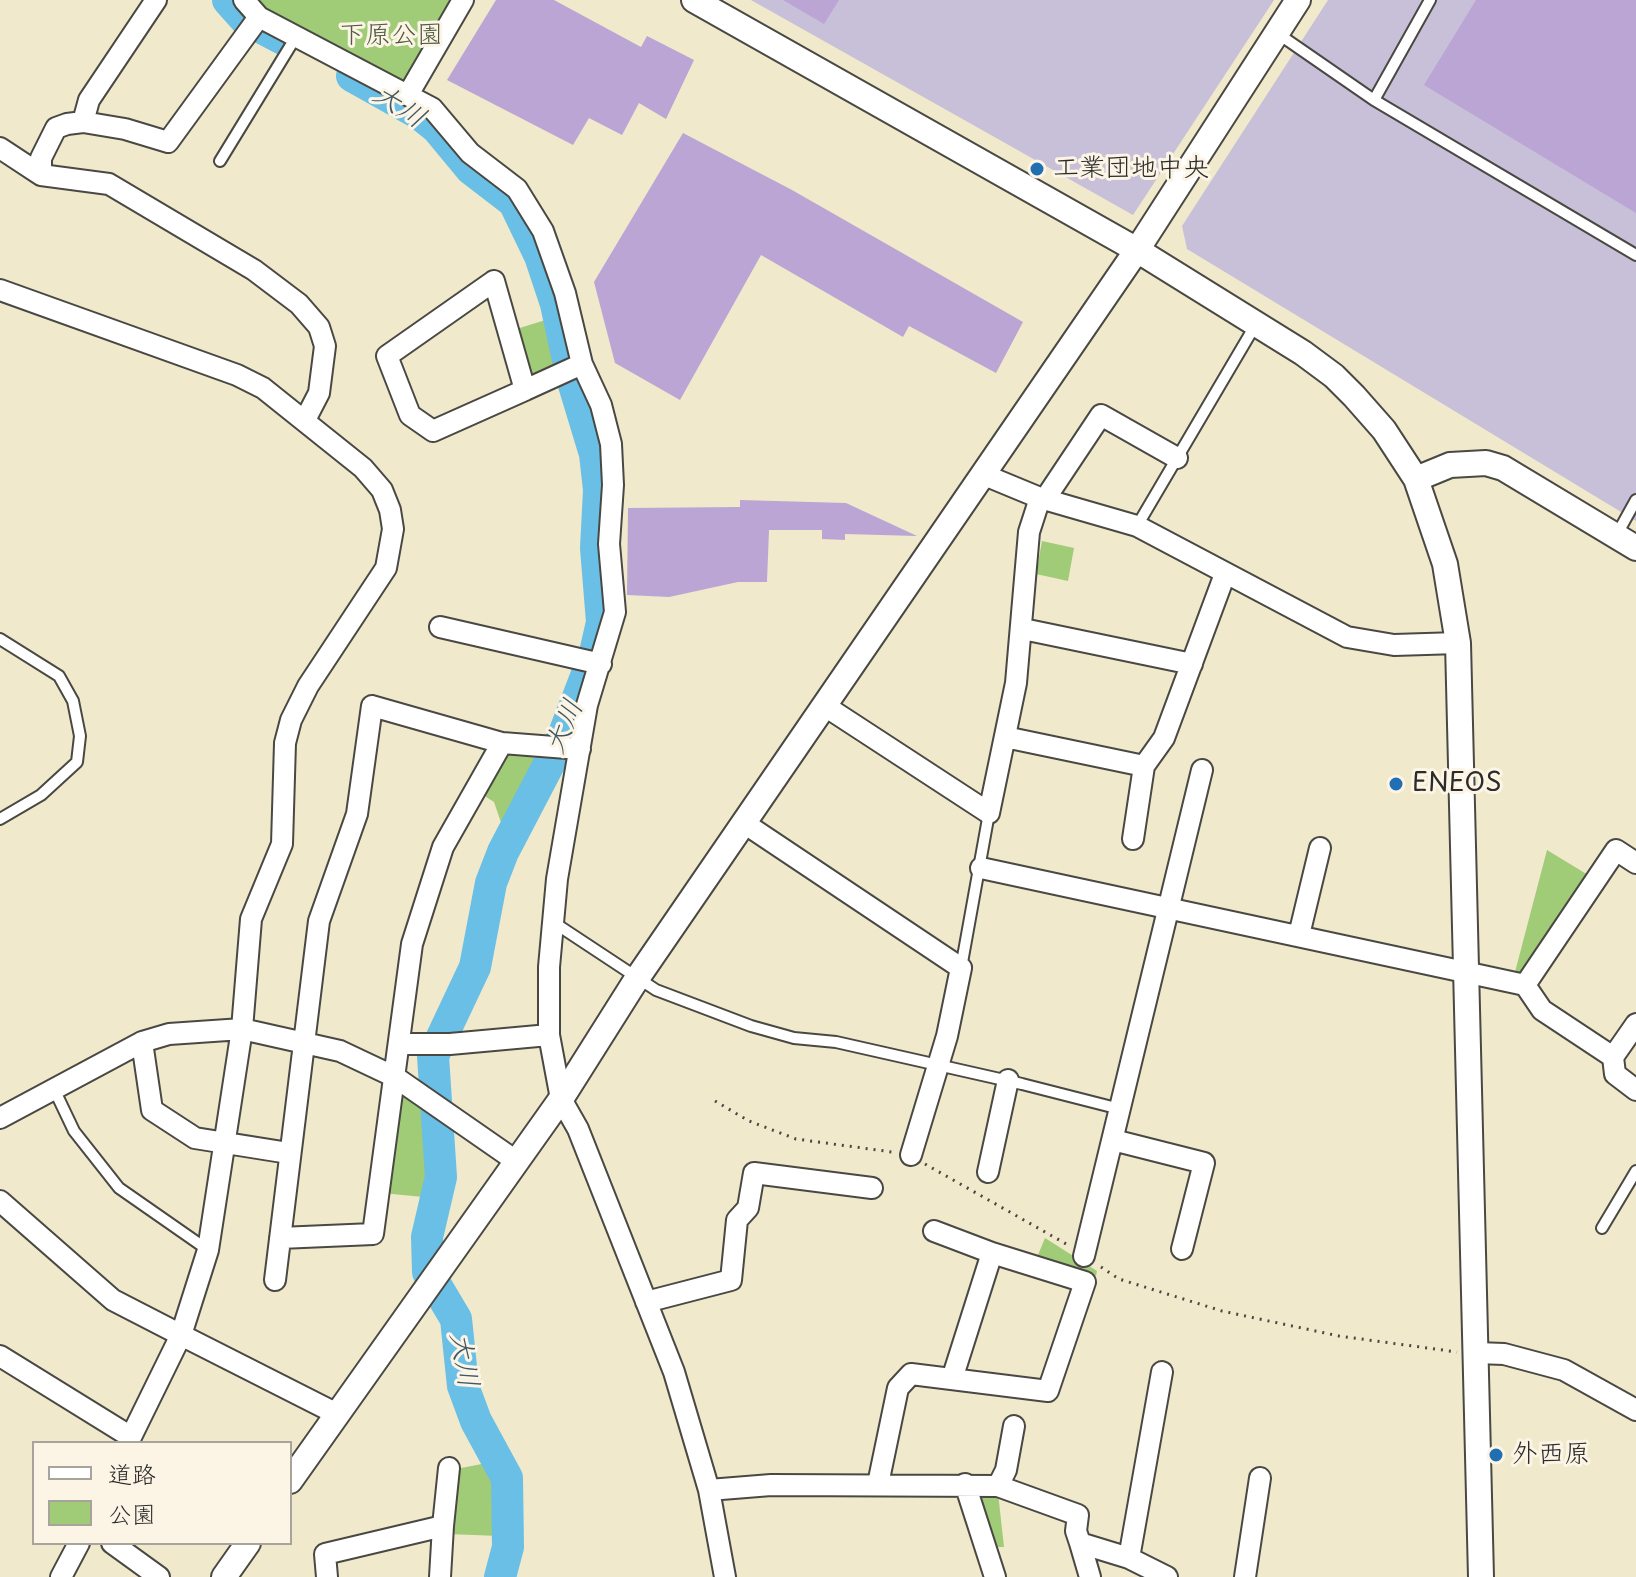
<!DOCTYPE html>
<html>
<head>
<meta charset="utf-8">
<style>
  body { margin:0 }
  #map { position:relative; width:1636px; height:1577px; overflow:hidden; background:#f0e9cc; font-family:"Playpen Sans","Klee One",sans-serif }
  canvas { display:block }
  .legend { position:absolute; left:32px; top:1441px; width:260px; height:104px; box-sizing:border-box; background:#fcf5e5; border:2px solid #a8a49b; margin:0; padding:10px 14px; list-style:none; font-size:24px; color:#2b2b2b }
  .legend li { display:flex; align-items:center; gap:16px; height:40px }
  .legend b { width:40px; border:2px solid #a8a49b }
</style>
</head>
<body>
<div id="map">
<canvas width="1636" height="1577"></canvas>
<ul class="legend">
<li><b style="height:10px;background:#fff"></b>道路</li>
<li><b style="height:22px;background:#a0cb77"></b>公園</li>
</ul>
</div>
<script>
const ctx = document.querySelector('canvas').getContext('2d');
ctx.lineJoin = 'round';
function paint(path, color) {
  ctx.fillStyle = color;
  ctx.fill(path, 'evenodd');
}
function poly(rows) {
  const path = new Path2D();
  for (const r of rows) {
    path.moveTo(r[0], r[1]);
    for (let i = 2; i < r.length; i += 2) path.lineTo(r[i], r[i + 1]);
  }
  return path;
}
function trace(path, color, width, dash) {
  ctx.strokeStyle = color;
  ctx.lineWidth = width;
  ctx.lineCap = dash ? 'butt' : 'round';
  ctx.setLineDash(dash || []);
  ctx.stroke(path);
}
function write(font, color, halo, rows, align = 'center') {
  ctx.font = font + ' "Playpen Sans","Klee One",sans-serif';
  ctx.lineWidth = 6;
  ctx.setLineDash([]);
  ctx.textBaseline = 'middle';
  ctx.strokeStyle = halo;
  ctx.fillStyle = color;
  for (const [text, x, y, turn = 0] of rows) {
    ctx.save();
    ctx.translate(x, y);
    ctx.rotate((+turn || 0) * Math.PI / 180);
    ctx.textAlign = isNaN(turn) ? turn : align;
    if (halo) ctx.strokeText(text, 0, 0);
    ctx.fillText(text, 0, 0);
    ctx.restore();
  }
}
paint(poly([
  [751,0,1274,0,1133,215],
  [1328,0,1636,0,1636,521,1187,249,1182,226]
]), '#c8bfd8');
paint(poly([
  [255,0,454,0,405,83,288,23],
  [552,318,566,370,537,382,523,377,510,331],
  [1042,541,1074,548,1068,581,1036,574],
  [503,746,552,751,506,837,494,802,477,791],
  [1547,850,1593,878,1527,975,1515,972],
  [408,1094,433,1109,438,1177,434,1198,382,1193,395,1103],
  [1045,1238,1097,1271,1096,1276,1038,1255],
  [492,1462,498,1478,500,1536,447,1534,456,1469],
  [975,1490,998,1493,1004,1547,993,1547]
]), '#a0cb77');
trace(poly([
  [228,0,245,19,283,39],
  [352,76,418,113,437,128,471,169,514,202,540,256,556,304,572,378,595,454,599,490,596,548,602,622,595,653,562,739,503,852,491,883,475,967,433,1056,441,1177,427,1237,428,1272,456,1319,463,1386,476,1421,507,1478,508,1547,500,1577]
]), '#69bfe5', 32);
paint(poly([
  [496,0,554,0,641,47,647,36,694,60,666,119,639,103,622,135,589,118,573,145,447,80],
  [783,0,839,0,824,24],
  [1476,0,1636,0,1636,213,1424,85],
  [683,133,792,190,1023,322,996,373,909,326,903,337,761,255,680,400,615,363,594,282],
  [740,500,846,503,917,536,845,534,845,540,822,539,822,530,769,530,767,582,738,582,669,597,627,595,628,508,740,507]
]), '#baa5d4');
const service = poly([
  [1277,33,1374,100,1636,255],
  [1374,100,1430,0],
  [220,161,297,35],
  [1137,526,1256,324],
  [1616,536,1636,500],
  [0,639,59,676,73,701,80,736,77,762,41,795,0,819],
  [553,922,656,990,751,1026,794,1038,836,1042,1022,1084,1120,1109],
  [961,968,989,813],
  [54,1089,74,1131,119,1188,208,1250],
  [1602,1228,1636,1171]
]);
const minor = poly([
  [244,0,259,17,432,108,470,153,517,189,543,231,565,293,582,364,601,405,611,444,613,485,609,544,615,612,587,705,557,879,549,967,549,1035,561,1099,578,1129,674,1372,709,1490,725,1577],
  [409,93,463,0],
  [83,122,89,100,156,0],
  [0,148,41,175,109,184,254,270,299,304,319,327,325,346,319,393,305,420],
  [41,175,41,158,56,128,67,124,83,122,125,129,168,142,259,17],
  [494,281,525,390,433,431,410,415,387,356,494,281],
  [0,290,237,375,263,388,363,468,382,490,390,510,393,529,386,568,308,686,291,720,285,743,282,844,251,919,242,1029,208,1250,181,1335,337,1414],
  [525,390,582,364],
  [982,474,1040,498,1137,526,1347,637,1394,645,1458,643],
  [1045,499,1101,415,1177,458],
  [440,627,601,664],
  [1023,629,1192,664],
  [825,706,989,813,1016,683,1029,532,1040,498],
  [1005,737,1144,766,1164,738,1225,574],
  [744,823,961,968,947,1036,911,1155],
  [1133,839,1144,766],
  [981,868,1525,985,1542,1010,1613,1057,1615,1074,1636,1090],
  [1299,935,1320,848],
  [1525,985,1616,850,1636,863],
  [142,1042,152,1110,195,1138,289,1153],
  [402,1044,450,1044,549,1035],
  [1613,1057,1636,1024],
  [0,1118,142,1042,169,1034,242,1029,340,1051,395,1077,516,1161],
  [1113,1140,1204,1163,1182,1249],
  [988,1172,1008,1080],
  [0,1201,113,1300,181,1335,128,1443],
  [934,1231,992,1253],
  [280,1238,373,1234,412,944,443,847,502,743,580,749],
  [1084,1256,1202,770],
  [275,1280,319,921,357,814,372,706,502,743],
  [646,1302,731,1280,737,1220,748,1208,754,1173,872,1188],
  [1477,1353,1504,1354,1564,1370,1636,1410],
  [0,1356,131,1437],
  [878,1484,898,1388,911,1374,1048,1391,1085,1282,992,1253,952,1379],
  [965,1484,995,1577],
  [998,1486,1006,1470,1014,1426],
  [709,1490,771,1485,998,1486,1078,1515,1076,1531,1080,1543,1129,1558,1167,1577],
  [443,1526,449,1468],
  [112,1543,159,1577],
  [1080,1543,1090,1577],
  [1129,1558,1162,1372],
  [61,1577,79,1543],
  [327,1577,325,1554,443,1526,440,1577],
  [1245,1577,1260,1478]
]);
const tertiary = poly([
  [694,0,1137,250,1303,353,1334,376,1354,396,1384,430,1416,479,1445,564,1458,643,1481,1577],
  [1416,479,1450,465,1486,463,1503,468,1636,548],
  [290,1481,561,1099,638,977,1137,250,1298,0],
  [224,1577,248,1543]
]);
trace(service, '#494843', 14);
trace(minor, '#494843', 24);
trace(tertiary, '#494843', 28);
trace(poly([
  [715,1101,749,1121,796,1139,892,1152],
  [925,1164,1068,1245],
  [1101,1267,1119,1279,1222,1311,1339,1336,1457,1352]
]), '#494843', 3, [2, 6]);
trace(service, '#fff', 10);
trace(minor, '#fff', 20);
trace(tertiary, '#fff', 24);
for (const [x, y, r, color] of [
  [1037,169,8,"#1f6fb2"],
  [1396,784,8,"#1f6fb2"],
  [1496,1455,8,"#1f6fb2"]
]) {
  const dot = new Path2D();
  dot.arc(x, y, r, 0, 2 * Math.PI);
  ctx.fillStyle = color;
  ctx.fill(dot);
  trace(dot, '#fcf5e5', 3);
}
write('26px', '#4e5b42', '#fcf5e5', [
  ["下原公園",391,36]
]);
write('26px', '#2b2b2b', '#fcf5e5', [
  ["工業団地中央",1053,169],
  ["ENEOS",1412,784],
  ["外西原",1512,1455]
], 'left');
write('italic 28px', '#3e5763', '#fcf5e5', [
  ["大川",399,107,33],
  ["大川",565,727,-67],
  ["大川",463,1360,80]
]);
</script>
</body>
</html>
